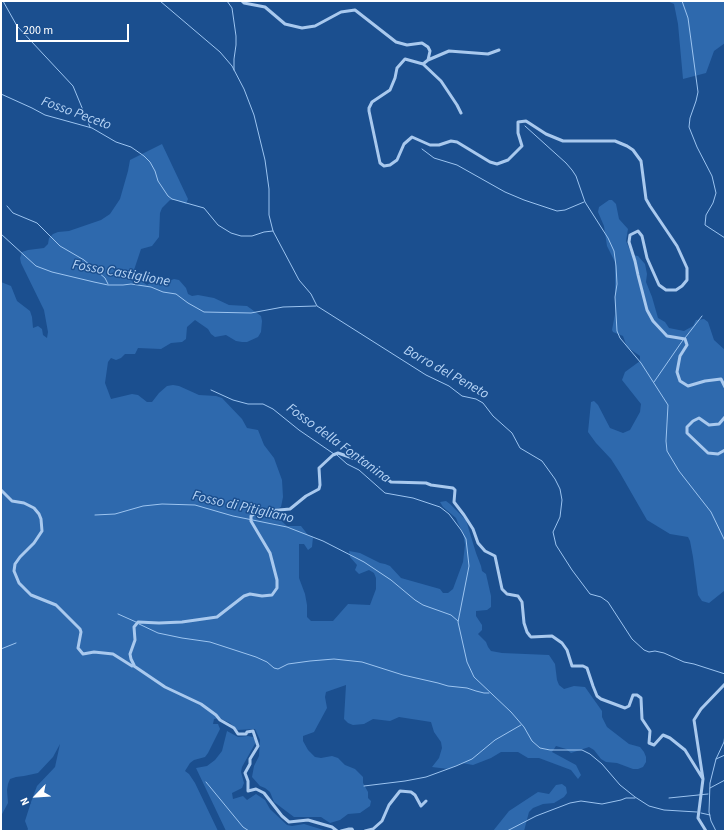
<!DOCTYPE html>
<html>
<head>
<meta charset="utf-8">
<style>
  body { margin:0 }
  #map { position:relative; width:726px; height:832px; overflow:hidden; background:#1b4f8f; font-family:"Source Sans 3",sans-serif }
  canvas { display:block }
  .frame { position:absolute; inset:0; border:2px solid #fff; pointer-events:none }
  .north { position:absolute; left:16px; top:776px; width:40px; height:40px; -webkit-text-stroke:3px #1b4f8f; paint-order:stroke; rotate:245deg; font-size:11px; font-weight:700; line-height:16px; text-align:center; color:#fff }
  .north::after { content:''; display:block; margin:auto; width:14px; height:18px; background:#fff; clip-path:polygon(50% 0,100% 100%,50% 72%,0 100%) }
  .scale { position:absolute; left:16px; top:24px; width:113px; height:18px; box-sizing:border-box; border:2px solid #fff; border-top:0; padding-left:5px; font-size:12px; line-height:14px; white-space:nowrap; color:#fff; -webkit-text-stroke:3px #1b4f8f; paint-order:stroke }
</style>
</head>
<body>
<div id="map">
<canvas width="726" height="832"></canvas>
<div class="frame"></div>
<div class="north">N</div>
<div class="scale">200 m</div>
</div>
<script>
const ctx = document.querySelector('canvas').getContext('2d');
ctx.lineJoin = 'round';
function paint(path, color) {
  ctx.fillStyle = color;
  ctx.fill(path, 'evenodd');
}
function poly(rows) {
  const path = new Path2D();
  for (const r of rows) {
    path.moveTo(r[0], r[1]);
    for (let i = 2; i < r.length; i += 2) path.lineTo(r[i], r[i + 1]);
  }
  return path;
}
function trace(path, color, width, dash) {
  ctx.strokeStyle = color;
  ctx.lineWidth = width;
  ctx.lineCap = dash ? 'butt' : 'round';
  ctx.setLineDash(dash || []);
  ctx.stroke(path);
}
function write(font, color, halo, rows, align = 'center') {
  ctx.font = font + ' "Source Sans 3",sans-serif';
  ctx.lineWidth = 3;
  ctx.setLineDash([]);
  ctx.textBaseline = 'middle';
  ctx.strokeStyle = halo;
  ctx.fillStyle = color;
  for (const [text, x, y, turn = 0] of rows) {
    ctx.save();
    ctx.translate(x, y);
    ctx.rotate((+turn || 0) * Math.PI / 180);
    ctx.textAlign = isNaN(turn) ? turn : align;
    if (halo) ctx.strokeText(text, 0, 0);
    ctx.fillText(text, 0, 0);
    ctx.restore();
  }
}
paint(poly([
  [667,1,725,1,725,43,714,51,706,73,683,79,678,24,674,4],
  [162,144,188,199,186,204,176,200,170,200,162,208,160,213,159,237,152,246,141,249,134,270,134,276,147,285,150,283,161,284,174,279,179,280,186,288,188,294,192,296,198,295,214,298,229,305,247,306,261,316,262,321,261,332,258,337,247,342,242,342,236,341,226,335,215,337,211,334,208,329,195,320,187,327,186,339,182,342,171,343,161,349,138,348,135,354,125,354,121,358,116,360,111,358,108,362,105,383,111,399,132,394,138,395,147,402,152,402,159,393,167,386,173,385,179,386,199,395,216,396,222,398,242,419,247,428,258,430,264,445,274,458,282,480,283,497,281,507,275,510,275,515,287,526,301,526,308,535,313,537,312,547,308,550,304,544,299,544,299,578,305,594,307,605,307,617,311,621,333,621,348,604,370,605,376,589,376,578,374,573,369,570,359,574,355,570,357,565,350,557,349,551,360,553,380,563,385,564,390,566,401,578,440,589,443,593,448,593,453,589,463,562,465,545,463,533,458,523,456,518,443,507,440,502,446,501,450,504,466,520,476,553,481,566,482,571,486,574,491,596,491,607,487,610,476,611,476,616,482,625,482,630,478,634,486,642,488,647,491,651,502,653,549,655,555,664,557,680,559,685,564,689,574,686,585,687,602,711,602,717,607,727,629,744,640,747,644,752,646,757,646,762,643,767,638,769,633,769,617,763,606,762,601,759,594,750,589,747,571,753,566,749,556,746,552,752,576,765,581,775,578,779,571,770,539,758,528,758,518,752,501,752,491,758,473,765,462,763,448,769,432,767,439,758,442,748,441,742,434,732,431,722,399,717,390,721,373,719,364,724,353,725,348,723,344,719,346,685,326,692,325,697,327,708,314,732,303,736,303,741,308,750,315,757,321,758,332,756,338,758,345,765,355,769,363,777,363,783,368,792,368,798,371,801,370,806,360,813,348,814,340,820,330,823,321,817,294,817,274,802,270,792,265,788,260,786,252,777,254,766,259,756,260,740,255,729,237,730,230,723,219,718,214,719,213,724,218,724,220,729,208,753,205,757,194,760,190,763,185,771,189,774,195,783,218,831,27,831,28,829,25,821,31,802,37,786,55,767,60,744,53,757,38,773,24,776,16,777,10,779,8,784,7,790,8,803,1,816,1,282,11,286,17,301,30,311,32,317,33,328,38,326,42,329,43,335,47,338,48,332,44,310,21,263,20,258,22,252,28,250,44,248,48,244,49,238,53,234,58,232,69,231,101,220,110,214,120,199,128,171,130,160],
  [609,200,612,200,616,204,619,219,628,229,626,241,632,255,638,256,645,264,647,274,646,282,652,297,658,318,665,322,669,328,684,331,693,326,696,320,704,319,708,322,714,340,725,350,725,586,724,591,709,603,702,601,698,595,693,557,690,541,688,537,670,534,647,520,620,473,611,459,596,443,588,432,591,402,594,401,598,405,610,428,623,433,630,430,640,412,641,404,622,380,625,372,640,361,640,356,627,347,623,336,613,332,612,330,615,314,615,262,607,246,604,226,598,212,599,207],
  [227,731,238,737,248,736,253,737,256,742,242,767,241,772,244,783,242,788,232,793,233,799,243,796,247,800,256,794,265,800,270,809,287,825,292,826,304,824,327,831,226,831,196,768,207,766,215,760,222,751],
  [562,784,566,787,567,793,564,797,554,803,543,804,533,808,529,812,524,831,493,831,509,811,538,792,549,794,556,785]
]), '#2e69ad');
trace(poly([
  [3,1,17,26,73,86,90,127],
  [160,1,220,52,232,66,244,89,254,115,265,160,269,189,269,215,273,231,299,280,311,294,317,306,426,375,449,386,462,396,476,399,483,403,493,416,512,433,520,448,542,461,555,479,560,489,562,500,560,517,553,532,556,545,572,570,590,594,601,597,608,602,632,639,644,650,649,652,655,651,664,653,684,662,694,664,725,674],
  [227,1,232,8,236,36,236,45,234,59,234,70],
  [682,1,688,18,698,92,696,101,690,118,689,127,697,147,712,176,716,193,713,203,706,215,705,225,725,238],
  [1,94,32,108,45,115,92,128,116,142,131,147,144,156,150,162,155,171,158,181,168,196,172,199,204,208,218,225,231,233,241,236,252,236,264,232,273,231],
  [525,126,566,163,572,170,576,176,585,202,608,238,614,251,616,266,617,284,615,297,617,331,620,338,641,363,668,405,666,441,667,451,679,471,711,512,725,541],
  [422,149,434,158,457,165,505,192,524,200,557,211,565,210,584,202],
  [7,206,13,213,37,223,60,246,84,260,105,278,108,284],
  [1,234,36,266,52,272,94,282,108,285,123,285,131,284,151,287,163,292,176,294,188,303,204,312,251,313,283,307,316,306],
  [685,338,702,316],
  [654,382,683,340],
  [211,390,233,400,248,404,263,404,273,409,299,430,334,454],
  [337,455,347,464,359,470,385,493,413,498,440,507,449,514,461,530,466,539,469,566,458,622,467,662,474,677,511,712,524,727,532,741,540,748,550,750,582,750,590,754,602,764,620,785,635,797,649,806,664,810,697,812],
  [95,515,115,514,143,506,162,504,195,505,233,516,287,527,323,541,364,562,391,580,415,600,423,605,451,615,458,621],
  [118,614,136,622],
  [139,624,158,633,182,638,210,642,256,657,267,662,274,668,278,669,288,664,310,661,334,659,362,662,403,675,438,683,448,686,467,688,476,691,484,693,489,693],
  [1,649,16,643],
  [716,759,725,755],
  [206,782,243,827,249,831],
  [364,786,405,781,426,777,456,766,472,759,495,740,521,725],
  [710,788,725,780],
  [669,798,708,794],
  [701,813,710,815],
  [507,831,536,816,570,803,581,801,602,804,621,800,626,798,635,798],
  [716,831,711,821,709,812,710,783,716,759,724,742,725,734]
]), '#9cc4f0', 1);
trace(poly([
  [242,1,244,3,265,7,285,24,302,28,315,26,341,12,355,10,396,42,407,45,422,43,428,47,430,51,428,60,423,64],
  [428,60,449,51,488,54,499,50],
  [461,113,457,105,441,81,423,64,405,59,397,68,395,78,390,90,372,102,369,108,369,111,380,163,384,166,390,165,397,160,404,144,412,137,430,145,439,145,451,141,457,142,490,162,497,164,508,160,522,146,518,133,518,122,526,121,546,134,563,141,615,141,627,146,633,150,641,161,646,199,650,206,677,246,687,268,687,280,682,286,676,290,666,290,659,285,647,258,642,236,638,231,630,235,629,242,635,261,638,275,647,310,653,321,667,336,685,339,687,345,680,356,677,372,680,381,688,386,705,381,721,379,725,387],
  [725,417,719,424,709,425,699,418,693,421,687,427,687,433,708,453,718,454,725,450],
  [1,490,12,501,24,503,34,508,39,514,41,519,42,531,34,543,20,557,15,564,14,571,19,583,31,595,56,605,80,629,81,632,78,648,83,654,94,652,113,654,132,666,134,665,131,659,130,654,135,640,134,627,138,622,159,623,182,622,217,617,244,596,250,594,262,596,272,595,277,588,277,580,270,553,251,521,251,516,257,512,290,509,306,496,319,489,320,485,319,468,333,455,338,453,364,462,391,482,426,483,431,485,453,488,455,490,454,502,464,515,473,529,478,543,485,551,495,556,502,589,507,594,518,596,522,602,524,623,527,632,530,636,531,637,552,636,562,643,567,650,572,666,583,666,587,668,593,686,597,696,601,699,625,708,629,706,633,695,637,695,641,698,642,719,650,731,649,743,654,745,663,735,670,738,685,750,703,779],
  [134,666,165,687,201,704,216,715,220,720,234,728,238,734,246,734,247,732,253,731,258,746,250,759,250,764,245,773,248,781,248,791,256,789,264,793,282,816,289,822,308,820,332,827,337,831],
  [341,831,349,829,352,829,353,831],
  [365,831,373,829,382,821,389,805,400,791,411,792,415,795,421,806,426,801],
  [706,831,698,818,703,779,694,720,701,709,725,684]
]), '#a9c9ee', 3);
write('italic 14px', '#b5d3f5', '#1b4f8f', [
  ["Fosso Peceto",76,114,20],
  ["Fosso Castiglione",121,274,10],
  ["Borro del Peneto",446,373,29],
  ["Fosso della Fontanina",338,444,36],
  ["Fosso di Pitigliano",243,508,13]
]);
</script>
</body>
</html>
